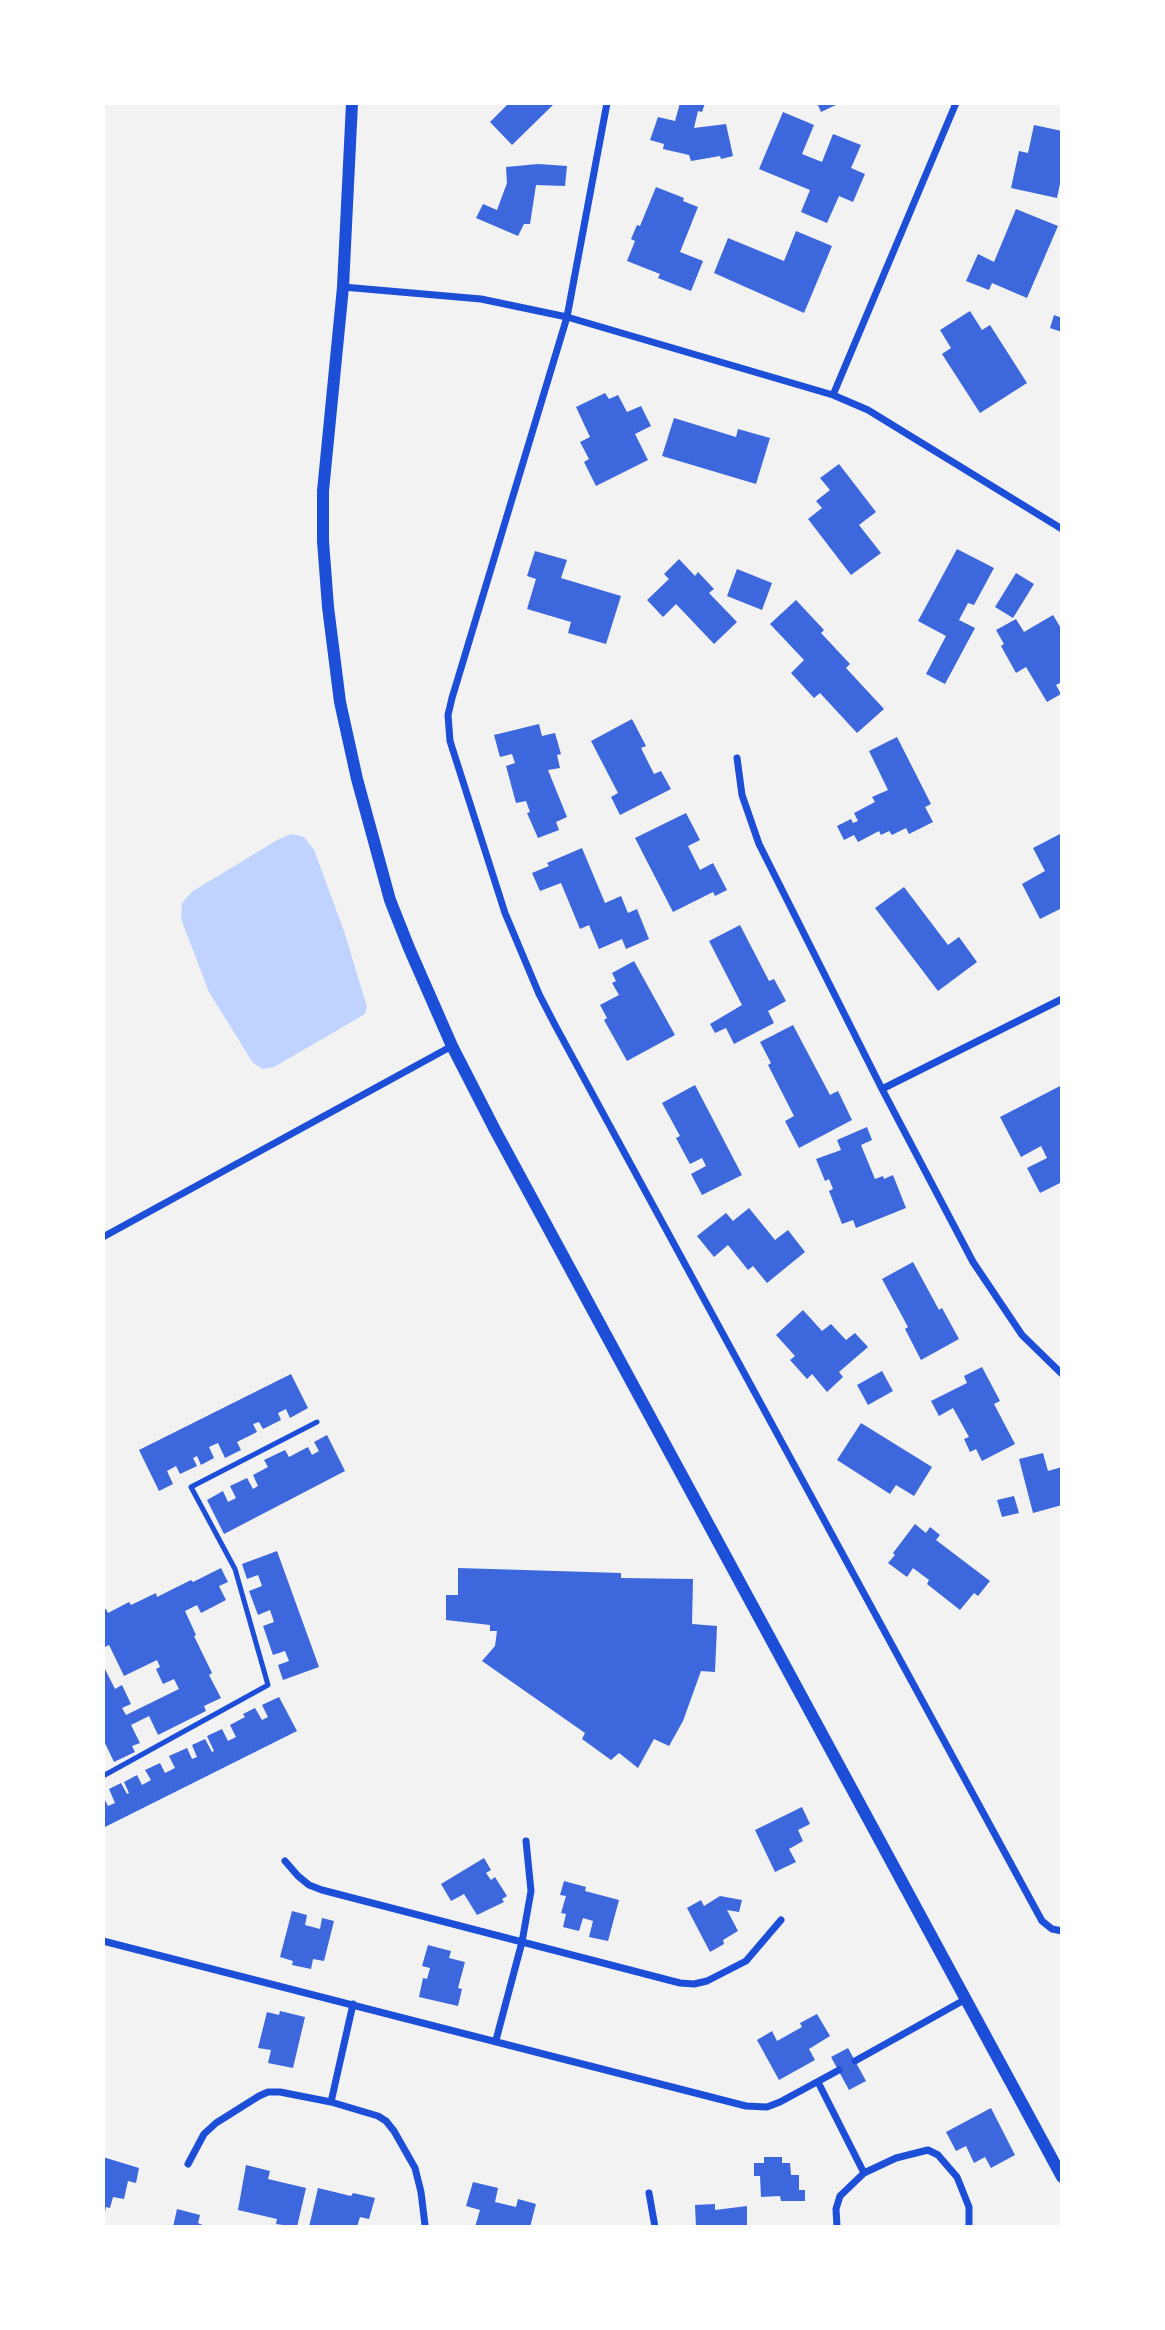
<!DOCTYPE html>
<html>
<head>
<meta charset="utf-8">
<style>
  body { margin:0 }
  #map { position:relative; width:1165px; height:2330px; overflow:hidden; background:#f2f2f2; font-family:"Source Serif 4",serif }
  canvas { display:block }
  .frame { position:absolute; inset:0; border:105px solid #fff; pointer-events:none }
</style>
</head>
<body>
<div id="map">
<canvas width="1165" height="2330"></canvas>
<div class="frame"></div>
</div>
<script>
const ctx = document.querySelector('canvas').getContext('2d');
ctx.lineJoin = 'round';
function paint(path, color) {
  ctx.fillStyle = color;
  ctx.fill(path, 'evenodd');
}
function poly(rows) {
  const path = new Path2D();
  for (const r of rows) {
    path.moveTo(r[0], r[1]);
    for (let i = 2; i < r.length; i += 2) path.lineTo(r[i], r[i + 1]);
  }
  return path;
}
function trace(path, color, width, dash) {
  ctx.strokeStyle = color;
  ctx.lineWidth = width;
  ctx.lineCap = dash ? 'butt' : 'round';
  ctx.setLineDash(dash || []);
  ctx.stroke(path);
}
paint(poly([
  [292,834,304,837,314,850,344,931,367,1007,365,1014,274,1067,263,1069,253,1063,209,992,181,919,182,903,193,891,279,839]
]), '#bfd3fe');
paint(poly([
  [509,103,555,103,512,145,490,122],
  [680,103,705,103,702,112,698,111,694,128,726,124,733,156,721,159,720,156,691,161,689,155,663,149,664,144,650,140,658,117,675,121],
  [817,103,840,103,821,112],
  [783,112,814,125,802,154,822,162,833,134,861,145,851,168,865,174,853,202,839,196,827,223,801,212,810,190,759,169],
  [1034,125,1062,131,1062,174,1057,198,1011,188,1019,151,1028,153],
  [538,164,567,166,565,186,536,185,530,224,524,224,518,236,476,218,483,204,497,210,507,183,506,167],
  [656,187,684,198,683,201,698,207,680,252,703,261,691,291,658,278,660,274,627,261,635,241,631,239,637,225,640,226],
  [1016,209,1058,226,1027,298,992,283,989,290,966,281,978,254,994,262],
  [796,231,832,246,804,313,714,273,728,238,784,261],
  [970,311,982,330,990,325,1027,383,980,413,942,354,951,348,940,330],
  [1054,315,1062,318,1062,332,1050,328],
  [605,393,609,399,618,395,627,412,641,406,651,426,635,434,648,460,596,486,584,462,589,459,580,442,590,437,576,407],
  [674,418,736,437,738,429,770,438,756,484,662,456],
  [839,464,876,512,859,525,881,553,851,575,808,519,822,508,816,501,830,490,820,478],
  [957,549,994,568,974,605,968,603,959,620,975,628,945,684,926,674,946,636,918,621],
  [535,551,567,560,561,578,621,596,606,644,568,633,571,622,527,609,536,579,527,576],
  [679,559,695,576,698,572,714,589,709,593,737,622,714,644,676,604,663,617,647,600,669,579,664,574],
  [737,569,772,583,762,610,727,596],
  [1016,573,1034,584,1013,618,995,607],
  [796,600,824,630,821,633,850,664,846,668,884,709,857,733,820,693,814,698,791,673,804,660,770,624],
  [1053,615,1062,630,1062,682,1056,685,1061,694,1047,702,1026,667,1016,673,1001,646,1004,644,996,630,1016,619,1024,632],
  [632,719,646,746,641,748,654,774,661,771,671,789,620,815,611,797,618,793,591,741],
  [539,724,542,736,555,733,561,754,557,755,560,768,548,770,567,817,556,822,559,830,538,838,527,813,530,812,526,801,516,803,506,766,515,763,512,754,500,757,494,735],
  [897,737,931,804,925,807,933,822,909,834,906,828,892,835,889,831,881,835,879,831,858,842,854,835,844,840,837,826,851,819,853,823,858,821,854,813,875,802,872,797,888,790,869,751],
  [686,813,700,840,688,846,700,870,713,863,727,890,715,896,713,892,673,912,635,838],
  [1062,833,1062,908,1040,919,1022,884,1045,871,1033,848],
  [582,848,605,903,621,896,628,913,637,909,649,939,626,949,622,939,599,949,589,925,580,929,561,883,540,891,532,873,549,866,547,863],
  [904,887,948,945,959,937,977,962,938,991,875,908],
  [740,925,769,981,774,979,786,1001,768,1011,774,1023,734,1044,726,1028,715,1033,710,1024,742,1005,709,941],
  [634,961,675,1035,627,1061,604,1020,607,1018,600,1005,619,995,612,983,616,981,612,973],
  [793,1025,830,1095,838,1091,852,1120,799,1148,785,1121,794,1116,768,1065,771,1063,760,1042],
  [695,1085,742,1175,702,1195,691,1174,706,1166,702,1158,690,1164,676,1138,680,1136,662,1103],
  [1062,1085,1062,1182,1040,1193,1027,1168,1047,1158,1041,1146,1021,1157,1000,1117],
  [867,1127,872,1140,861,1145,875,1179,883,1176,884,1179,893,1175,906,1208,856,1228,853,1220,842,1224,829,1191,833,1189,829,1179,825,1181,816,1159,841,1150,837,1140],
  [749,1208,775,1240,788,1230,805,1252,767,1283,753,1266,748,1270,728,1245,714,1257,697,1236,726,1213,733,1221],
  [913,1262,939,1310,942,1308,959,1339,921,1360,905,1329,908,1327,882,1279],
  [803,1310,822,1331,831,1324,846,1340,855,1333,868,1347,839,1372,843,1377,827,1392,812,1374,807,1379,790,1360,795,1356,776,1335],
  [982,1367,1000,1401,994,1404,1015,1444,982,1461,976,1449,970,1452,964,1439,969,1437,953,1408,939,1416,931,1401,967,1383,964,1376],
  [882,1371,893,1391,868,1405,857,1385],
  [291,1374,308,1408,290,1418,286,1409,278,1413,281,1420,263,1429,259,1422,253,1424,257,1432,237,1442,241,1450,225,1458,218,1443,209,1447,214,1458,201,1465,197,1456,193,1458,197,1466,180,1474,176,1466,167,1471,173,1484,159,1491,139,1450],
  [861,1423,932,1467,914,1496,896,1485,890,1494,837,1460],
  [327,1435,345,1471,224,1534,207,1500,223,1491,228,1502,236,1498,230,1486,247,1478,253,1489,258,1486,253,1475,268,1467,264,1460,285,1450,289,1457,308,1447,312,1455,319,1451,314,1442],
  [1043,1453,1048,1471,1062,1467,1062,1505,1033,1513,1019,1459],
  [1014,1496,1019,1513,1002,1517,997,1500],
  [915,1524,926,1533,930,1527,940,1535,936,1540,990,1581,978,1596,974,1593,960,1610,927,1584,929,1580,913,1568,907,1577,888,1563,895,1555,893,1553],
  [277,1551,319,1667,283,1680,278,1665,289,1661,285,1651,273,1655,263,1626,274,1622,270,1610,258,1615,249,1591,262,1586,258,1575,247,1579,242,1564],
  [221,1568,228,1582,219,1586,226,1600,201,1613,197,1605,185,1611,196,1635,194,1636,212,1673,209,1675,221,1698,204,1706,206,1711,158,1735,149,1716,131,1725,140,1743,132,1746,135,1752,114,1762,103,1739,103,1665,115,1689,122,1685,131,1704,122,1708,126,1715,179,1689,174,1679,163,1684,156,1669,160,1667,157,1660,124,1676,109,1645,103,1648,103,1610,106,1609,108,1613,129,1602,131,1605,156,1593,157,1597,191,1580,193,1582],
  [458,1568,621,1573,621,1578,693,1579,692,1624,717,1626,715,1672,701,1671,683,1721,669,1746,654,1739,638,1768,619,1753,611,1760,582,1739,585,1733,482,1661,495,1646,497,1631,490,1631,490,1625,446,1620,446,1595,458,1595],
  [279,1697,297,1731,103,1828,103,1796,108,1806,115,1803,109,1789,121,1783,127,1794,129,1793,124,1782,137,1775,142,1785,151,1780,145,1770,160,1763,165,1773,175,1768,169,1756,187,1748,192,1759,197,1757,192,1745,205,1739,212,1752,214,1751,207,1736,222,1729,228,1741,236,1737,230,1725,245,1717,243,1714,255,1708,262,1720,268,1717,262,1705],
  [802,1807,810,1824,798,1830,803,1841,789,1849,796,1862,775,1872,755,1830],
  [484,1858,491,1870,486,1873,491,1880,495,1877,507,1896,502,1899,504,1902,477,1915,464,1894,451,1901,441,1884],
  [564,1881,586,1887,585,1891,619,1900,608,1941,589,1937,593,1921,583,1918,579,1931,563,1927,566,1914,561,1913,566,1896,560,1895],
  [720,1896,742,1900,739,1912,727,1910,738,1931,723,1940,724,1944,710,1952,687,1908,701,1900,704,1906],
  [292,1911,307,1915,305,1925,320,1929,322,1918,334,1921,324,1961,313,1959,311,1969,292,1965,293,1961,280,1957],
  [428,1945,451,1951,449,1958,465,1962,458,1988,462,1989,458,2006,419,1997,423,1978,427,1979,430,1968,422,1966],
  [280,2011,305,2017,293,2068,268,2063,271,2050,258,2048,267,2012,279,2015],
  [817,2014,830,2036,809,2049,815,2060,779,2080,757,2040,772,2031,777,2041,802,2027,800,2023],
  [848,2048,866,2081,849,2090,831,2057],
  [991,2108,1015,2155,991,2168,985,2157,974,2163,966,2146,956,2151,946,2132],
  [103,2157,139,2168,136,2183,128,2181,124,2199,113,2197,110,2208,106,2207,104,2217],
  [764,2157,782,2157,782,2163,790,2163,791,2175,799,2175,799,2190,805,2190,805,2201,781,2201,780,2196,761,2197,760,2176,754,2176,754,2163,764,2163],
  [246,2165,270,2171,268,2179,306,2188,297,2227,276,2224,277,2219,238,2210],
  [473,2182,498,2188,495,2202,516,2207,518,2199,536,2204,530,2227,475,2227,480,2210,466,2206],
  [318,2188,351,2196,353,2193,375,2198,369,2219,360,2217,357,2227,309,2227],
  [715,2204,715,2210,747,2206,747,2227,696,2227,695,2205],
  [177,2209,200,2215,198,2223,207,2227,173,2227]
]), '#3d67dc');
trace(poly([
  [103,1776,268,1685,235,1569,191,1487,317,1422]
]), '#1d4ed8', 5);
trace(poly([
  [607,103,567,317,452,698,448,715,450,741,505,913,539,994,555,1025,1042,1921,1052,1929,1062,1931],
  [343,287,481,299,567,317,833,395,868,410,1062,529],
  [833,395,956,103],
  [737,758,742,795,759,844,882,1089,973,1262,1022,1335,1062,1374],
  [882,1089,1062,999],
  [103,1237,452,1046],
  [285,1861,298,1876,309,1885,322,1890,680,1983,694,1984,707,1981,746,1961,781,1920],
  [103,1941,746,2106,767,2107,780,2102,839,2070],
  [496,2040,522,1942,531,1891,526,1841],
  [855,2061,966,1999],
  [818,2082,864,2173],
  [331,2102,353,2004],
  [188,2164,204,2134,216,2123,259,2096,268,2092,280,2092,331,2102,378,2116,386,2121,394,2131,415,2168,421,2192,425,2225],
  [649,2193,655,2227],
  [837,2227,836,2209,840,2196,864,2173,896,2158,928,2150,938,2155,957,2177,969,2207,969,2227]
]), '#1d4ed8', 7);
trace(poly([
  [352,103,343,287,323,491,323,541,328,607,340,702,357,779,390,900,409,948,452,1046,495,1130,1062,2177]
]), '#1d4ed8', 12);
</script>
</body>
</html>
